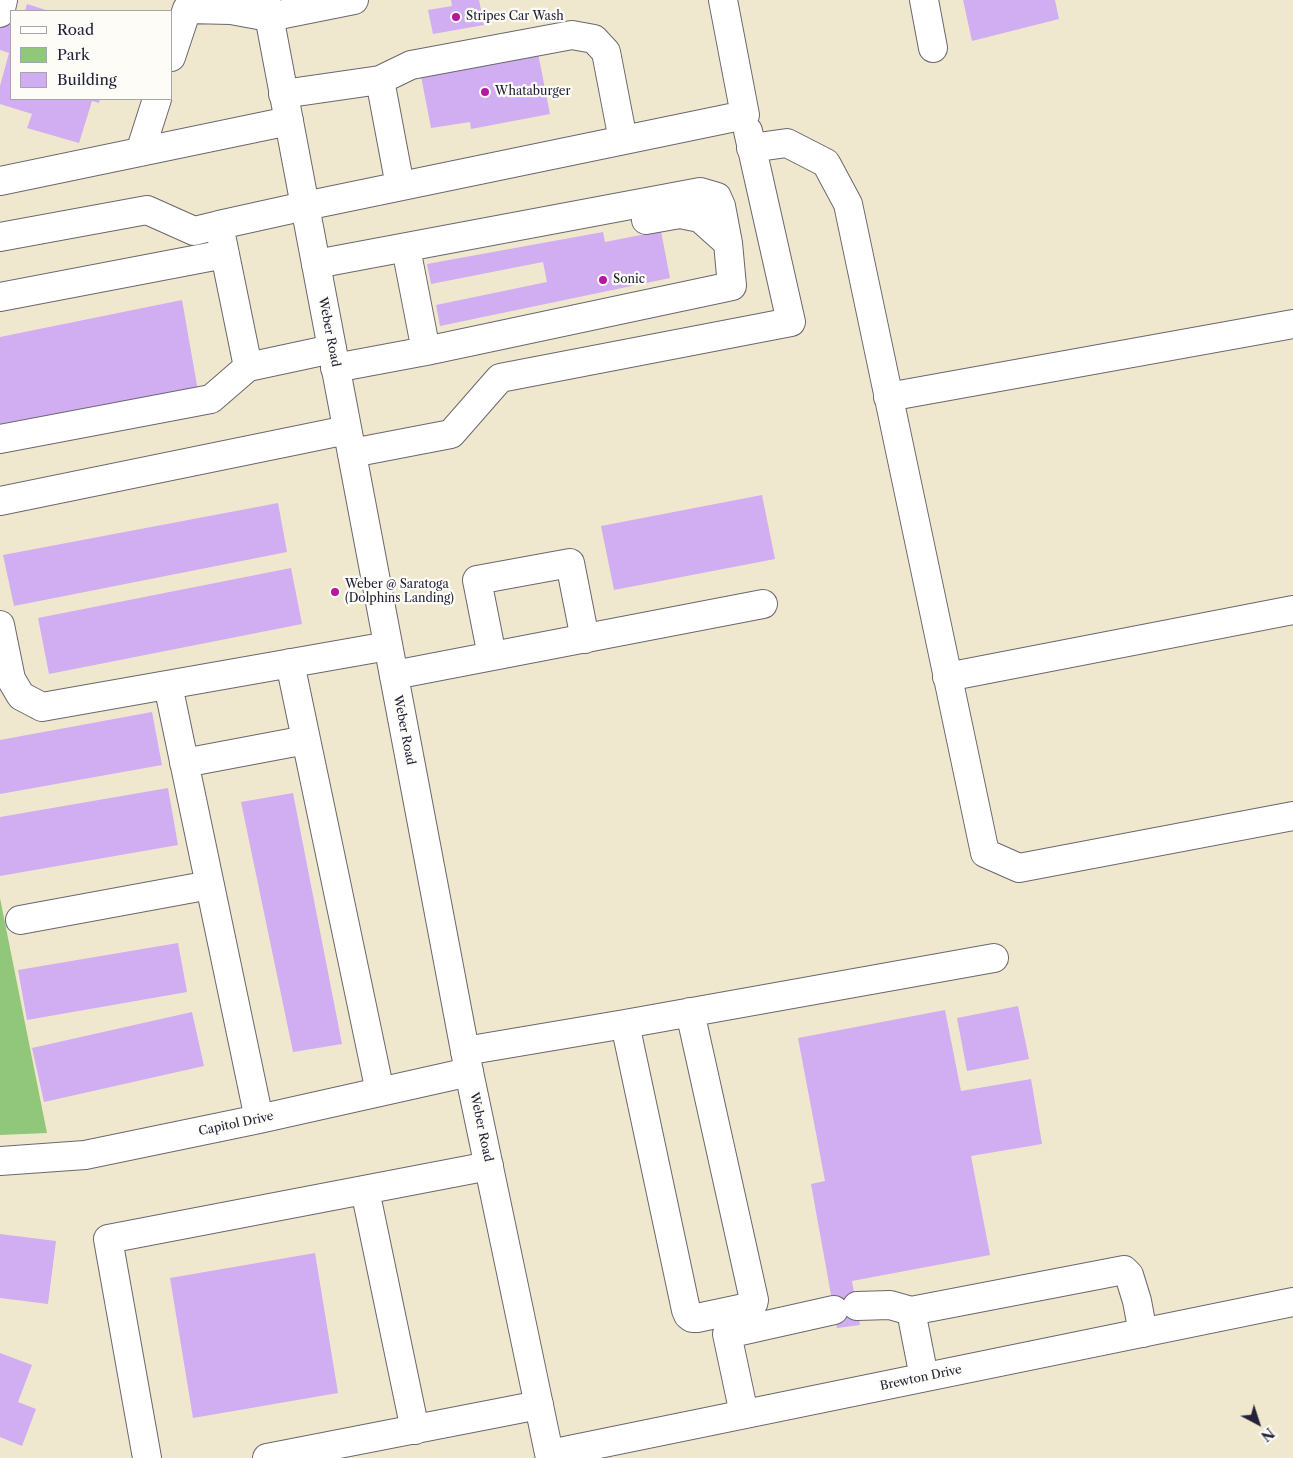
<!DOCTYPE html>
<html>
<head>
<meta charset="utf-8">
<style>
  body { margin:0 }
  #map { position:relative; width:1293px; height:1458px; overflow:hidden; background:#f0e8ce; font-family:"Libre Caslon Text",serif }
  canvas { display:block }
  .legend { position:absolute; left:10px; top:10px; width:162px; height:90px; box-sizing:border-box; background:#fdfcf7; border:1px solid #a5a5ac; margin:0; padding:6px 9px; list-style:none; font-size:15px; color:#22223b }
  .legend li { display:flex; align-items:center; gap:10px; height:25px }
  .legend b { width:25px; border:1px solid #a5a5ac }
  .north { position:absolute; left:1233px; top:1398px; width:50px; height:50px; -webkit-text-stroke:4px #fdfcf7; paint-order:stroke; rotate:140deg; font-size:14px; font-weight:700; line-height:20px; text-align:center; color:#22223b }
  .north::after { content:''; display:block; margin:auto; width:18px; height:22px; background:#22223b; clip-path:polygon(50% 0,100% 100%,50% 72%,0 100%) }
</style>
</head>
<body>
<div id="map">
<canvas width="1293" height="1458"></canvas>
<ul class="legend">
<li><b style="height:6px;background:#fff"></b>Road</li>
<li><b style="height:14px;background:#91c77a"></b>Park</li>
<li><b style="height:14px;background:#d1adf2"></b>Building</li>
</ul>
<div class="north">N</div>
</div>
<script>
const ctx = document.querySelector('canvas').getContext('2d');
ctx.lineJoin = 'round';
function paint(path, color) {
  ctx.fillStyle = color;
  ctx.fill(path, 'evenodd');
}
function poly(rows) {
  const path = new Path2D();
  for (const r of rows) {
    path.moveTo(r[0], r[1]);
    for (let i = 2; i < r.length; i += 2) path.lineTo(r[i], r[i + 1]);
  }
  return path;
}
function trace(path, color, width, dash) {
  ctx.strokeStyle = color;
  ctx.lineWidth = width;
  ctx.lineCap = dash ? 'butt' : 'round';
  ctx.setLineDash(dash || []);
  ctx.stroke(path);
}
function write(font, color, halo, rows, align = 'center') {
  ctx.font = font + ' "Libre Caslon Text",serif';
  ctx.lineWidth = 4.5;
  ctx.setLineDash([]);
  ctx.textBaseline = 'middle';
  ctx.strokeStyle = halo;
  ctx.fillStyle = color;
  for (const [text, x, y, turn = 0] of rows) {
    ctx.save();
    ctx.translate(x, y);
    ctx.rotate((+turn || 0) * Math.PI / 180);
    ctx.textAlign = isNaN(turn) ? turn : align;
    if (halo) ctx.strokeText(text, 0, 0);
    ctx.fillText(text, 0, 0);
    ctx.restore();
  }
}
paint(poly([
  [0,898,47,1133,0,1135]
]), '#91c77a');
paint(poly([
  [451,0,479,0,484,25,433,34,428,10,452,6],
  [963,0,1055,0,1059,19,972,41],
  [27,4,49,11,25,11],
  [0,21,11,25,11,99,100,99,99,103,92,101,79,143,27,128,32,114,0,104,0,86,9,53,0,50],
  [537,48,550,114,471,129,470,122,431,128,420,71],
  [661,231,670,278,440,326,436,305,547,282,543,262,431,284,427,264,603,232,605,242],
  [182,300,198,391,0,429,0,337],
  [762,495,775,559,614,590,601,526],
  [278,503,287,552,14,606,3,555],
  [291,568,302,624,49,674,38,618],
  [152,712,162,765,0,794,0,740],
  [168,788,178,845,0,876,0,817],
  [293,793,342,1044,293,1052,241,802],
  [178,943,187,992,27,1020,18,970],
  [1018,1006,1029,1059,967,1071,957,1018],
  [945,1010,961,1091,1031,1079,1042,1144,971,1156,990,1255,852,1281,860,1325,837,1328,811,1184,825,1181,798,1038],
  [192,1012,204,1066,44,1102,32,1048],
  [0,1234,56,1241,48,1304,0,1298],
  [315,1253,338,1393,193,1418,170,1278],
  [0,1353,32,1365,18,1402,36,1409,22,1446,0,1437]
]), '#d1adf2');
const minor = poly([
  [924,0,933,48],
  [187,9,231,10,269,17,354,0],
  [0,13,3,0],
  [171,57,187,9],
  [380,80,400,186],
  [283,94,380,80,411,65,572,35,594,39,606,52,623,140],
  [751,148,787,143,826,163,848,204,985,853,1019,868,1293,816],
  [140,152,157,99],
  [0,181,289,121],
  [646,220,680,214,700,218,728,243],
  [0,237,147,210,194,231,219,225],
  [406,248,426,351],
  [316,264,700,192,717,197,721,206,728,243,732,286,426,351,335,368],
  [0,297,225,254],
  [332,349,248,367,219,225,305,206,745,115,723,0],
  [888,397,1293,324],
  [0,439,211,399,248,367],
  [352,453,451,434,500,378,791,322,748,131],
  [0,501,347,430],
  [0,625,11,679,21,696,42,707,388,646],
  [492,656,477,580,570,563,585,639],
  [290,663,380,1092],
  [394,675,763,604],
  [947,677,1293,610],
  [168,685,259,1119],
  [184,763,306,740],
  [20,920,210,885],
  [625,1024,994,958],
  [465,1051,625,1024,686,1310,688,1315,692,1318,697,1318,749,1307,753,1304,754,1300,690,1012],
  [0,1161,85,1155,259,1119,469,1072],
  [365,1190,415,1430],
  [857,1306,890,1305,911,1311],
  [924,1377,911,1311,1124,1270,1129,1275,1137,1301,1143,1333],
  [744,1414,727,1334,834,1310],
  [550,1454,1293,1302],
  [147,1458,108,1239,489,1166],
  [267,1458,539,1405]
]);
const major = poly([
  [266,0,469,1072,550,1458]
]);
trace(minor, '#6a676e', 30);
trace(major, '#6a676e', 30);
trace(minor, '#fff', 28);
trace(major, '#fff', 28);
for (const [x, y, r, color] of [
  [456,17,5,"#b5179e"],
  [485,92,5,"#b5179e"],
  [603,280,5,"#b5179e"],
  [335,592,5,"#b5179e"]
]) {
  const dot = new Path2D();
  dot.arc(x, y, r, 0, 2 * Math.PI);
  ctx.fillStyle = color;
  ctx.fill(dot);
  trace(dot, '#fdfcf7', 2);
}
write('12px', '#22223b', '#fdfcf7', [
  ["Stripes Car Wash",466,17],
  ["Whataburger",495,92],
  ["Sonic",613,280],
  ["Weber @ Saratoga",345,585],
  ["(Dolphins Landing)",345,599]
], 'left');
write('12px', '#22223b', '#fdfcf7', [
  ["Weber Road",329,332,79],
  ["Weber Road",404,730,79],
  ["Capitol Drive",236,1124,-12],
  ["Weber Road",481,1127,78],
  ["Brewton Drive",921,1378,-12]
]);
</script>
</body>
</html>
